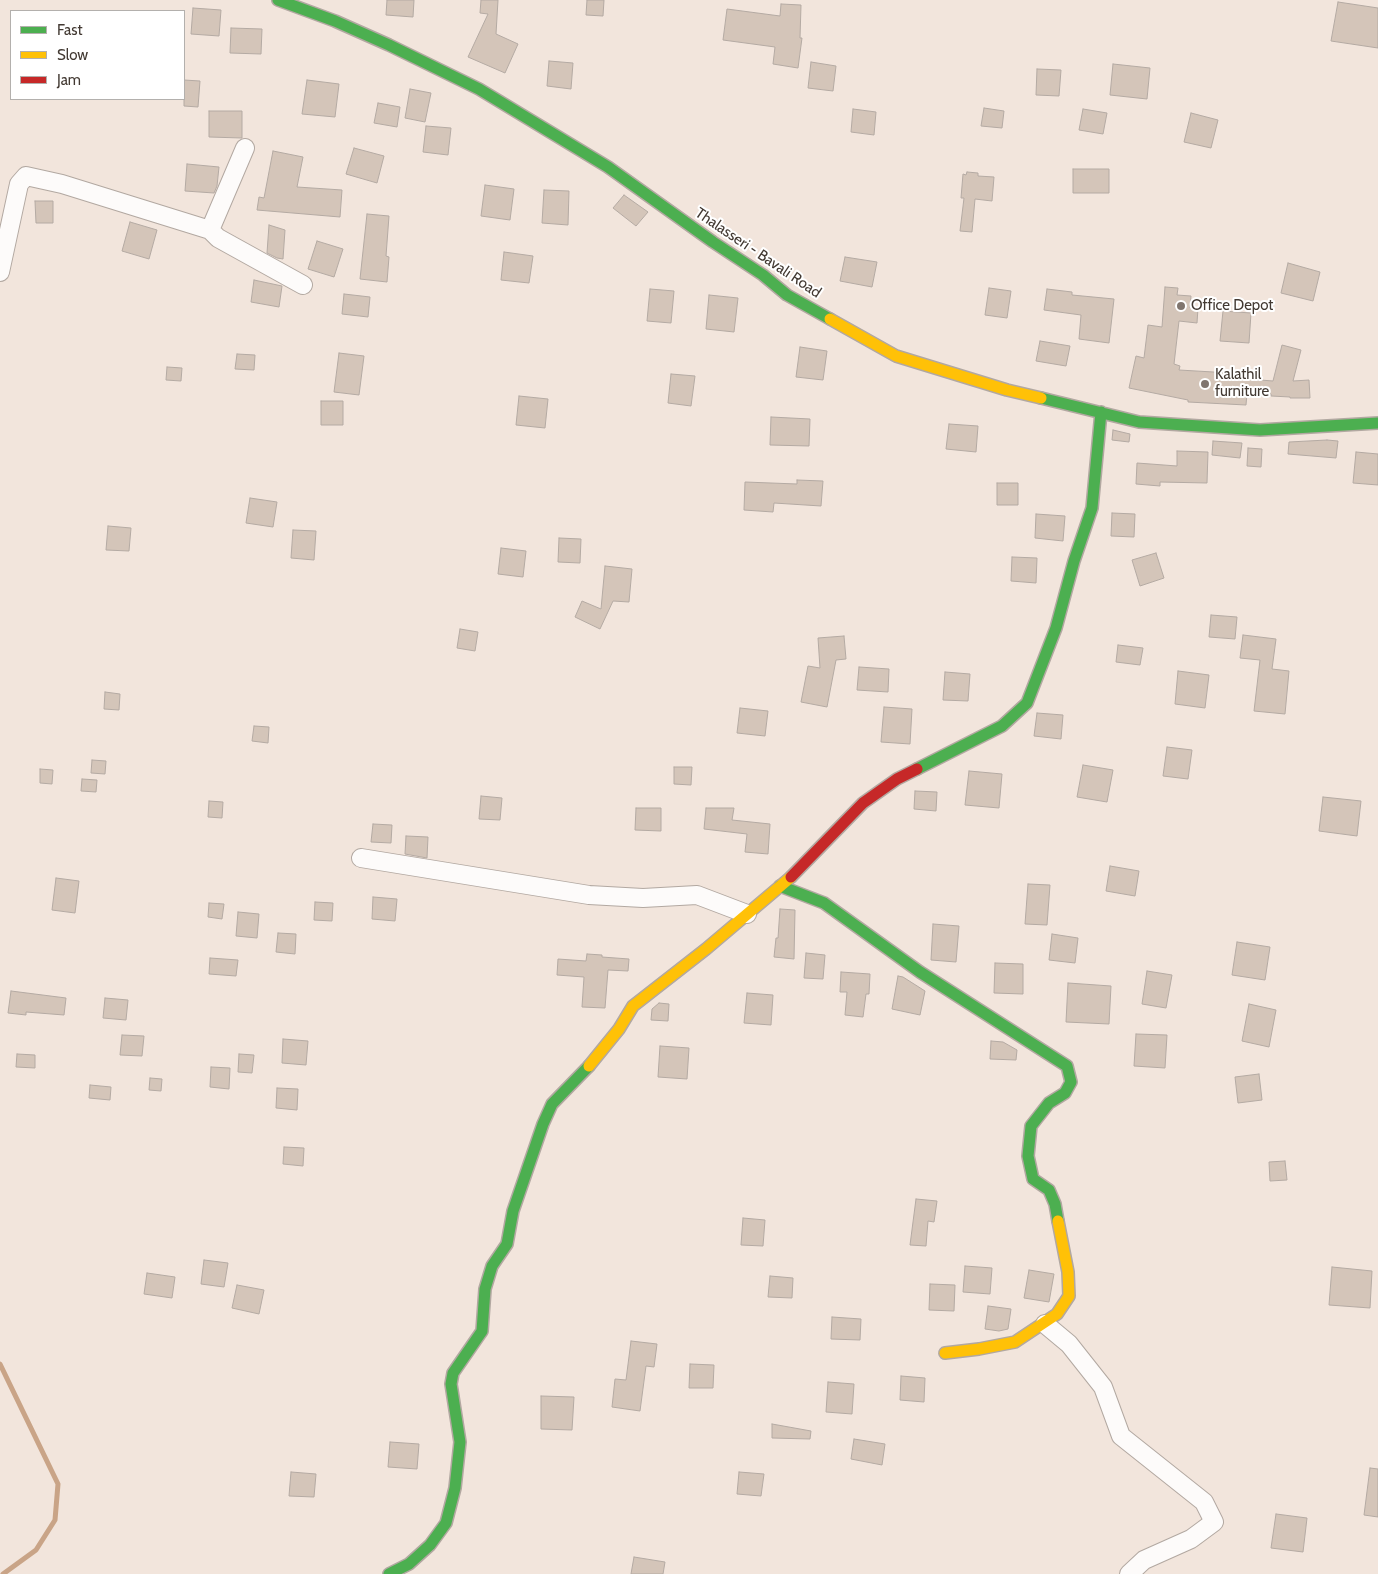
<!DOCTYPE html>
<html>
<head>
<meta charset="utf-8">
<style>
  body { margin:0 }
  #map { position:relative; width:1378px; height:1574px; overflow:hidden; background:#f2e5dc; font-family:Cabin,sans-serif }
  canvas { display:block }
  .legend { position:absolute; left:10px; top:10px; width:175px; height:90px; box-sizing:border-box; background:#fff; border:1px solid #b3b0ad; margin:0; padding:6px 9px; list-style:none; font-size:15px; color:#423932 }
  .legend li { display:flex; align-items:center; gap:10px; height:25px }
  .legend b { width:25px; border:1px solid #b3b0ad }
</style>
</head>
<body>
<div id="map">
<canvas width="1378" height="1574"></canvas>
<ul class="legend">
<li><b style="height:6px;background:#4caf50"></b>Fast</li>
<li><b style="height:6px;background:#ffc107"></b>Slow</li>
<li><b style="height:6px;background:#c62828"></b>Jam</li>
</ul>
</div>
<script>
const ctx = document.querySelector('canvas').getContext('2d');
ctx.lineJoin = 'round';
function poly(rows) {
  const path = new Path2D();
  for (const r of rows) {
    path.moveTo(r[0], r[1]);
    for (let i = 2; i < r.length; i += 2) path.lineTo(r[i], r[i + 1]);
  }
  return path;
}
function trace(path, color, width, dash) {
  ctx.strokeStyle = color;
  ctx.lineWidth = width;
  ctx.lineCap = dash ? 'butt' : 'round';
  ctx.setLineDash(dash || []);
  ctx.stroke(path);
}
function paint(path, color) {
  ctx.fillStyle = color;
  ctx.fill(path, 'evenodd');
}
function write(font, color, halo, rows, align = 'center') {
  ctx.font = font + ' Cabin,sans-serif';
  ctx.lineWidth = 4;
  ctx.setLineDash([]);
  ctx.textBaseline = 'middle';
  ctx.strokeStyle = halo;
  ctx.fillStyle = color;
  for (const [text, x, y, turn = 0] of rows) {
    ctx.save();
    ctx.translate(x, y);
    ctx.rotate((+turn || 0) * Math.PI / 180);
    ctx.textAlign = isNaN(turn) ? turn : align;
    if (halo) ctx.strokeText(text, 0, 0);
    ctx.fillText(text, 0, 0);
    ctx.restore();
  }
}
trace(poly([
  [0,1364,58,1484,55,1520,36,1550,3,1574]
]), '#c9a487', 5);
const building = poly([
  [387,0,414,0,413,17,386,15,387,0],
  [481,0,498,0,496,34,518,44,505,73,468,57,488,14,480,13,481,0],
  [587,0,604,0,603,16,586,15,587,0],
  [1338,2,1378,8,1378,48,1331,41,1338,2],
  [781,4,801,5,800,38,802,38,798,68,773,64,775,47,723,40,727,9,780,16,781,4],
  [193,8,221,10,219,36,191,34,193,8],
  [231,28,262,29,261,54,230,53,231,28],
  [549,61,573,63,571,89,547,86,549,61],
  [811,62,836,66,833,91,808,88,811,62],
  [1113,64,1150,68,1147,99,1110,95,1113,64],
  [1037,69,1061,70,1059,96,1036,95,1037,69],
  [184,80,200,81,198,107,184,106,184,80],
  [307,80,339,84,335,117,302,114,307,80],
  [410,89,431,93,425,122,405,118,410,89],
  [378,103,400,107,397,127,374,123,378,103],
  [984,108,1004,111,1002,128,981,126,984,108],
  [853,109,876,112,874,135,851,132,853,109],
  [1083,109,1107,113,1103,134,1079,130,1083,109],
  [209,111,242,111,242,138,209,137,209,111],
  [1191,113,1218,120,1211,148,1184,142,1191,113],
  [426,126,451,128,448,155,423,152,426,126],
  [354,148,384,156,377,183,346,174,354,148],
  [273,151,303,157,297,187,342,190,340,217,257,210,259,197,264,198,273,151],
  [187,164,219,167,217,186,214,193,185,191,187,164],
  [1073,169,1109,169,1109,193,1073,193,1073,169],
  [967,172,978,173,978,176,994,177,992,201,975,199,972,232,960,231,964,198,961,198,963,174,966,175,967,172],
  [485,185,514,189,510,220,481,216,485,185],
  [544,190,569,191,568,225,542,223,544,190],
  [624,195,648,212,636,226,613,208,624,195],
  [35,201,53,201,53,223,36,223,35,201],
  [367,214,389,216,386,256,389,257,387,282,360,279,367,214],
  [130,222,157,230,149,259,122,251,130,222],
  [269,225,285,230,283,259,277,258,267,253,269,225],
  [317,241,343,249,334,277,308,269,317,241],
  [504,252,533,256,529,283,501,280,504,252],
  [845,257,877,262,872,287,840,281,845,257],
  [1288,263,1320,272,1313,301,1281,293,1288,263],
  [254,280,282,286,279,307,251,302,254,280],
  [1165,287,1178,288,1177,295,1191,296,1190,308,1198,308,1197,323,1179,321,1174,364,1180,366,1179,370,1248,374,1248,379,1273,381,1282,345,1301,350,1293,381,1309,380,1310,398,1290,398,1290,397,1271,396,1271,394,1247,393,1246,405,1188,402,1188,400,1129,388,1136,356,1144,358,1148,325,1162,327,1165,287],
  [989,288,1011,291,1007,318,985,315,989,288],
  [650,289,674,291,671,323,647,321,650,289],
  [1047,289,1072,292,1072,295,1114,299,1109,343,1079,339,1081,315,1044,310,1047,289],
  [344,294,370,297,368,317,342,314,344,294],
  [709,295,738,298,734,332,706,329,709,295],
  [1223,311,1251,313,1249,343,1220,341,1223,311],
  [1040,341,1070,346,1066,366,1036,361,1040,341],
  [800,347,827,351,823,380,796,377,800,347],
  [339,353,364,356,359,395,334,392,339,353],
  [237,354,255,355,254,370,235,369,237,354],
  [167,367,182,368,181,381,166,380,167,367],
  [671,374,695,376,691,406,668,403,671,374],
  [519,396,548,399,545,428,516,425,519,396],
  [321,401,343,401,343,425,321,425,321,401],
  [771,417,810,419,809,446,770,445,771,417],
  [949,424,978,426,976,452,946,449,949,424],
  [1113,430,1130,434,1129,442,1112,440,1113,430],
  [1327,440,1338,441,1336,458,1288,454,1289,442,1327,440],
  [1213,441,1242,443,1240,458,1212,455,1213,441],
  [1248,448,1262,449,1261,467,1247,466,1248,448],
  [1177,451,1208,452,1207,483,1160,482,1160,486,1136,484,1137,463,1177,466,1177,451],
  [1356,452,1378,454,1378,485,1353,483,1356,452],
  [797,480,823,481,821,506,774,503,773,512,744,510,745,482,797,484,797,480],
  [997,483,1018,483,1018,505,997,505,997,483],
  [250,498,277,502,273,527,246,523,250,498],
  [1112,513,1135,514,1134,537,1111,536,1112,513],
  [1036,514,1065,516,1063,541,1035,538,1036,514],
  [108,526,131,528,129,551,106,550,108,526],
  [293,530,316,531,314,560,291,558,293,530],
  [559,538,581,539,580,563,558,562,559,538],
  [501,548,526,551,523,577,498,574,501,548],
  [1156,553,1164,578,1140,586,1132,560,1156,553],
  [1012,557,1037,558,1036,583,1011,581,1012,557],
  [605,566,632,569,629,602,613,601,600,629,575,617,582,601,601,609,605,566],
  [1211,615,1237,617,1235,639,1209,637,1211,615],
  [460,629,478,632,475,651,457,648,460,629],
  [1243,635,1276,639,1272,669,1289,671,1285,714,1254,711,1260,660,1240,658,1243,635],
  [844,636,846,659,836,660,827,707,801,702,808,666,820,668,818,638,844,636],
  [1118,645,1143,648,1140,665,1116,662,1118,645],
  [859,667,889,669,888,692,857,690,859,667],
  [1178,671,1209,675,1205,708,1175,704,1178,671],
  [945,672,970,674,968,701,943,700,945,672],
  [105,692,120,694,119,710,104,709,105,692],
  [884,707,912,709,910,744,881,742,884,707],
  [740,708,768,711,765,736,737,733,740,708],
  [1037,713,1063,715,1061,739,1034,736,1037,713],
  [254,726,269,727,268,743,252,741,254,726],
  [1167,747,1192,750,1188,779,1163,776,1167,747],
  [92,760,106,761,105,774,91,773,92,760],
  [1083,765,1113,770,1107,802,1077,797,1083,765],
  [674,767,692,767,691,785,674,784,674,767],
  [40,769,53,770,52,784,40,783,40,769],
  [969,771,1002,774,999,808,965,805,969,771],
  [82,779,97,780,96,792,81,791,82,779],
  [915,791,937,792,936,811,914,809,915,791],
  [481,796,502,798,500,820,479,819,481,796],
  [1323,797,1361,801,1357,836,1319,831,1323,797],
  [209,801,223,802,222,818,208,817,209,801],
  [636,808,661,808,661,831,635,830,636,808],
  [706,808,734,808,732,820,770,824,768,854,745,852,747,834,704,829,706,808],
  [373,824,392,825,391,843,371,842,373,824],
  [406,836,428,837,427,858,405,854,406,836],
  [1110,866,1139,871,1135,896,1106,891,1110,866],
  [56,878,79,881,75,913,52,910,56,878],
  [1028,884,1050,885,1047,925,1025,924,1028,884],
  [373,897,397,899,395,921,372,919,373,897],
  [315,902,333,903,332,921,314,920,315,902],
  [209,903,224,904,222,919,208,917,209,903],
  [780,909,795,910,794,959,774,957,776,938,778,938,780,909],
  [238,912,259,914,257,938,236,936,238,912],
  [933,924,959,926,956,962,931,960,933,924],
  [278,933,296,934,295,954,276,952,278,933],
  [1052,934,1078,938,1075,963,1049,960,1052,934],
  [1237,942,1270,947,1265,980,1232,975,1237,942],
  [806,953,825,955,823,979,804,978,806,953],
  [587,954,602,955,602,957,629,959,628,971,608,970,605,1008,582,1007,584,977,557,975,558,959,586,961,587,954],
  [210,958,238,960,236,976,209,974,210,958],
  [995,963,1023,964,1023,994,994,993,995,963],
  [1147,971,1172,975,1166,1008,1142,1004,1147,971],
  [841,972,870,974,869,994,866,994,863,1017,845,1015,847,992,840,992,841,972],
  [898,976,903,977,925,991,920,1015,892,1009,898,976],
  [1068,983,1111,986,1109,1024,1066,1022,1068,983],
  [11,991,66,998,64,1015,26,1012,26,1015,8,1013,11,991],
  [747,993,773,995,771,1025,744,1023,747,993],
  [105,998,128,1000,126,1020,103,1018,105,998],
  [659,1003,669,1004,668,1021,651,1020,652,1009,659,1003],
  [1249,1004,1276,1010,1269,1047,1242,1041,1249,1004],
  [1136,1034,1167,1035,1165,1068,1134,1066,1136,1034],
  [122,1035,144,1036,142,1056,120,1055,122,1035],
  [283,1039,308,1041,306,1065,282,1063,283,1039],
  [991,1041,1003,1042,1017,1050,1016,1060,990,1059,991,1041],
  [660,1046,689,1048,687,1079,658,1077,660,1046],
  [17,1054,35,1055,35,1068,16,1067,17,1054],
  [239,1054,254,1055,252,1073,238,1072,239,1054],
  [211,1067,230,1068,229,1089,210,1087,211,1067],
  [1259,1074,1262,1100,1238,1103,1235,1077,1259,1074],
  [150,1078,162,1079,161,1091,149,1090,150,1078],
  [90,1085,111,1087,110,1100,89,1098,90,1085],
  [277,1088,298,1089,297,1110,276,1108,277,1088],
  [284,1147,304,1148,303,1166,283,1164,284,1147],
  [1285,1161,1287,1180,1270,1181,1269,1162,1285,1161],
  [916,1199,937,1201,934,1222,928,1221,926,1246,910,1245,916,1199],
  [743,1218,765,1220,763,1246,741,1245,743,1218],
  [204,1260,228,1263,224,1287,201,1284,204,1260],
  [965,1266,992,1268,990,1294,963,1292,965,1266],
  [1332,1267,1372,1271,1370,1308,1329,1305,1332,1267],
  [1029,1270,1054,1274,1049,1302,1024,1298,1029,1270],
  [147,1273,175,1277,172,1298,144,1294,147,1273],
  [770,1276,793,1278,792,1298,768,1297,770,1276],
  [930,1284,955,1285,954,1311,929,1310,930,1284],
  [237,1285,264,1290,259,1314,232,1308,237,1285],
  [988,1306,1011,1309,1008,1329,999,1331,985,1329,988,1306],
  [832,1317,861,1319,860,1340,831,1339,832,1317],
  [631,1341,657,1344,654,1367,646,1366,640,1411,612,1407,615,1379,626,1380,631,1341],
  [690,1364,714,1365,713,1388,689,1388,690,1364],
  [901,1376,925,1378,924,1402,900,1400,901,1376],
  [828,1382,854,1384,852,1414,826,1412,828,1382],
  [541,1396,574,1397,572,1430,541,1429,541,1396],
  [772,1424,811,1431,810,1439,772,1438,772,1424],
  [854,1439,885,1444,882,1465,851,1459,854,1439],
  [390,1442,419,1444,417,1469,388,1467,390,1442],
  [1370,1468,1378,1469,1378,1517,1364,1515,1370,1468],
  [291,1472,316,1474,314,1497,289,1496,291,1472],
  [739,1472,764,1474,761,1496,737,1494,739,1472],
  [1276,1514,1307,1518,1303,1552,1271,1548,1276,1514],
  [634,1557,665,1562,663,1574,631,1574,634,1557]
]);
paint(building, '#d4c5b9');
trace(building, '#b4aaa3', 1);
const street = poly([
  [210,230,245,148],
  [0,272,19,184,26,176,62,184,210,230,218,238,303,285],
  [361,858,589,895,643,898,697,895,747,914],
  [1045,1324,1069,1344,1103,1387,1121,1436,1204,1502,1214,1522,1191,1539,1144,1560,1129,1574]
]);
const fast = poly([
  [278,0,335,21,389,45,479,89,608,167,713,242,763,275,787,295,830,319],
  [1041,398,1139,422,1260,430,1378,423],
  [917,769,1002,726,1027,703,1056,628,1074,561,1092,508,1101,412],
  [780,886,824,903,920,972,1067,1066,1071,1082,1065,1093,1049,1103,1031,1126,1028,1156,1033,1179,1049,1190,1055,1204,1058,1221],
  [389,1574,409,1564,430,1545,446,1523,455,1488,460,1442,451,1384,453,1373,482,1331,485,1289,492,1266,507,1244,513,1211,543,1124,552,1104,589,1066]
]);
const slow = poly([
  [830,319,896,356,1007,390,1041,398],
  [589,1066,619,1029,633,1006,706,949,791,877],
  [945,1353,979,1349,1015,1342,1057,1314,1069,1296,1068,1272,1058,1221]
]);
const jam = poly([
  [791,877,863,803,897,779,917,769]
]);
trace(street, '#b2a8a1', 20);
trace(fast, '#b2a8a1', 14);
trace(slow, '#b2a8a1', 14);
trace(jam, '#b2a8a1', 14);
trace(street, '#fdfbfa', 18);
trace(fast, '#4caf50', 11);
trace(slow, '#ffc107', 11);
trace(jam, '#c62828', 11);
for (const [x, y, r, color] of [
  [1181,306,5,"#80756e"],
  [1205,384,5,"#80756e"]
]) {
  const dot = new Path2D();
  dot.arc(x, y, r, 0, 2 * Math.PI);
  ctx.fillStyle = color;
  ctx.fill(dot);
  trace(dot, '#fff', 2);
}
write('15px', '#423932', '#fff', [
  ["Thalasseri - Bavali Road",758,253,34]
]);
write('15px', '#423932', '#fff', [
  ["Office Depot",1191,306],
  ["Kalathil",1215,375],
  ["furniture",1215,392]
], 'left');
</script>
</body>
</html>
